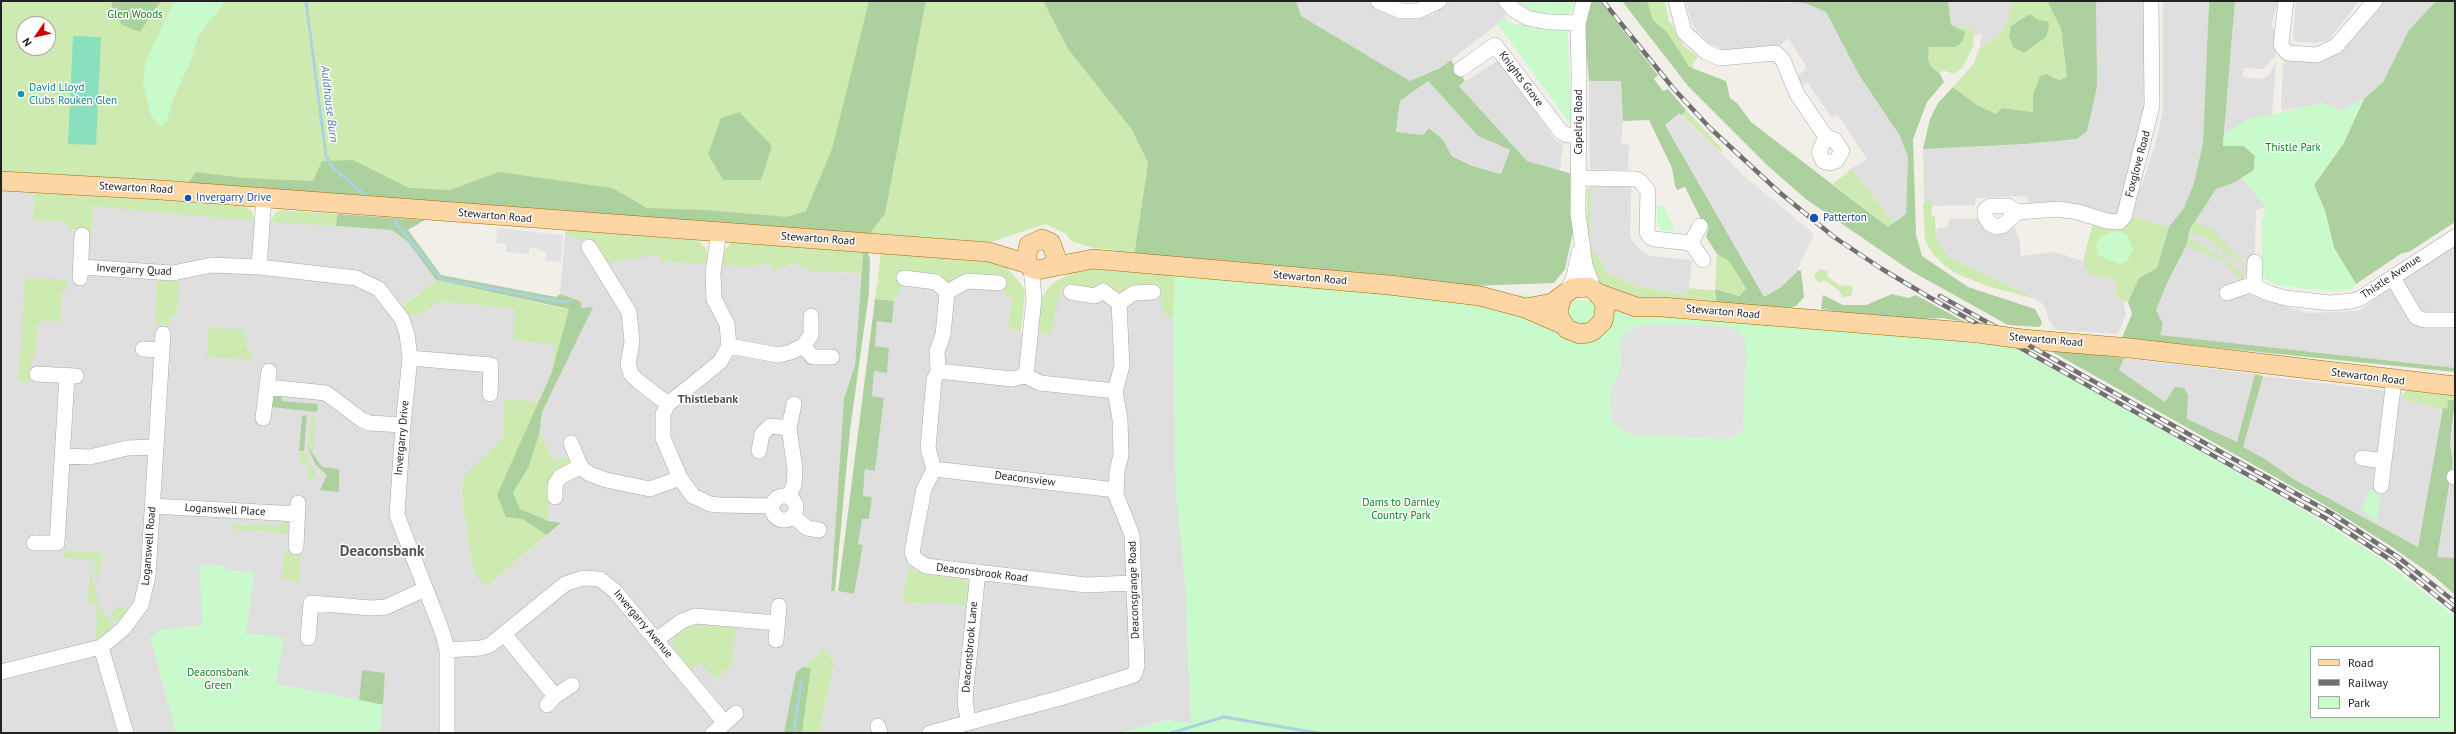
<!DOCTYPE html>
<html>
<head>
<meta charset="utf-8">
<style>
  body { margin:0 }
  #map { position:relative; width:2456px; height:734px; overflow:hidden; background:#f2efe9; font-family:"PT Sans",sans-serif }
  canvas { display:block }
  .frame { position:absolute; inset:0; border:2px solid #222; pointer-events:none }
  .legend { position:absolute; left:2310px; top:646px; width:130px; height:72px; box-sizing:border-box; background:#fff; border:1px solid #a7a7a7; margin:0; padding:5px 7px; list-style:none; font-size:12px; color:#222 }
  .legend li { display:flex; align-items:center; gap:8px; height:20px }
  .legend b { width:20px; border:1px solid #a7a7a7 }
  .north { position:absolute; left:16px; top:16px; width:40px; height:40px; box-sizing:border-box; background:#fff; border:1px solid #a7a7a7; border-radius:50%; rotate:236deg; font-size:11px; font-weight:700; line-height:16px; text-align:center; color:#222 }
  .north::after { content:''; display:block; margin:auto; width:14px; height:18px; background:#d40000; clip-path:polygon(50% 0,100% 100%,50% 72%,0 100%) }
</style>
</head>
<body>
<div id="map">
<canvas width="2456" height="734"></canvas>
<div class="frame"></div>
<ul class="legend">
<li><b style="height:5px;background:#fcd6a4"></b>Road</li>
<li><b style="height:5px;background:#707070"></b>Railway</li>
<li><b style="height:11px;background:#c8facc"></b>Park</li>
</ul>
<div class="north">N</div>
</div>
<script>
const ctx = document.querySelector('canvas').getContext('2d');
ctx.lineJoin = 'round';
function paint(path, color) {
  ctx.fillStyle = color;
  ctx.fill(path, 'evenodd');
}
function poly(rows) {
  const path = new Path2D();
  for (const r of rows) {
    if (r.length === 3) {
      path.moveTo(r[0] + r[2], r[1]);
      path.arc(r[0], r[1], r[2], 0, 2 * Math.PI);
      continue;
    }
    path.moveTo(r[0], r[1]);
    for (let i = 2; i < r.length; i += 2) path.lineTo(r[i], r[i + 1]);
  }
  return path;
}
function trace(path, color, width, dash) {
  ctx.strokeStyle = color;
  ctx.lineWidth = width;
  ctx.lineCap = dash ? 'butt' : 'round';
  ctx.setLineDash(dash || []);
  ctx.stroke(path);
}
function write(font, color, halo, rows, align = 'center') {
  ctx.font = font + ' "PT Sans",sans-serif';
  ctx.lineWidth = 3;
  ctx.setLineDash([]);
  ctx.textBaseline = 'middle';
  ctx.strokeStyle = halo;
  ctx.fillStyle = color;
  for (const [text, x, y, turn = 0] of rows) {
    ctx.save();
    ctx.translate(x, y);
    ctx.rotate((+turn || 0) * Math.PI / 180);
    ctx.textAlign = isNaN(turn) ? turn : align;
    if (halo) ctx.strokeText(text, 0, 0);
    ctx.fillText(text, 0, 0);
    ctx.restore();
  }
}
paint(poly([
  [1296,1,1369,1,1380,11,1400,19,1418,19,1432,15,1451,1,1497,1,1505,11,1506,18,1440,68,1410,81,1301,16],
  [1686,1,1804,3,1826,12,1859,75,1900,136,1908,157,1906,215,1895,223,1851,169,1867,159,1838,115,1832,118,1807,82,1802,86,1796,78,1807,68,1788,38,1779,47,1726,51,1709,43,1696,30,1691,22],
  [1948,1,2012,1,2013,4,2009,18,1998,36,1979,49,1982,34,1974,35,1971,29,1951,25],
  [2096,1,2145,1,2145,111,2118,216,2063,202,2028,203,2027,196,1975,198,1975,205,1933,206,1933,201,1924,201,1923,149,2025,144,2077,139,2095,36],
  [2163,1,2209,1,2203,143,2194,183,2184,208,2169,227,2127,215,2134,188,2141,188,2157,138,2163,110],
  [2235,1,2278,1,2271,26,2275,32,2273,44,2278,52,2264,69,2244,68,2242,77,2260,79,2268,76,2276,62,2272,115,2249,119,2224,134],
  [2296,1,2359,1,2329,40,2316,43,2296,42,2293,38],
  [2381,1,2436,1,2409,30,2383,82,2364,99,2341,111,2324,103,2281,111,2283,64,2286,60,2318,61],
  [1500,59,1555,140,1563,144,1560,171,1527,161,1459,86],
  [1428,81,1478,136,1510,150,1501,174,1472,166,1452,155,1443,140,1429,128,1423,135,1396,132,1400,101],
  [1589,81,1621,81,1623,121,1621,144,1629,145,1628,170,1590,169],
  [2242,178,2266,207,2256,210,2255,253,2241,285,2263,299,2308,313,2359,311,2407,276,2455,245,2455,368,2160,335,2156,310,2195,221,2216,189],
  [1591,186,1631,187,1630,236,1633,242,1641,251,1650,256,1692,260,1688,295,1636,286,1607,273,1590,244],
  [1,191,34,193,33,220,68,222,72,231,84,231,92,236,93,206,392,230,408,242,436,280,403,305,427,311,439,301,516,309,514,340,556,345,552,372,541,402,505,399,503,438,464,476,461,492,474,574,487,586,561,524,548,521,551,479,568,455,554,461,548,453,539,434,542,412,592,307,582,308,580,301,560,294,565,235,647,255,659,254,661,261,755,267,761,264,770,264,773,270,797,263,808,271,861,273,855,365,844,398,831,590,854,594,863,545,858,544,862,519,869,519,872,497,863,496,866,469,875,471,884,398,872,396,874,371,887,373,889,348,875,346,877,321,892,323,894,297,901,279,933,274,1003,280,1012,299,1008,323,1011,329,1018,332,1050,334,1060,290,1068,287,1133,290,1162,286,1162,314,1167,313,1173,320,1176,490,1185,580,1191,724,1167,720,1119,733,819,733,834,664,824,649,796,672,784,733,380,733,385,673,362,670,359,700,275,684,246,633,254,572,226,571,225,566,200,565,202,625,159,630,151,638,176,733,1,733],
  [1949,219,1978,219,1986,231,1997,235,2005,233,2014,226,2020,242,2021,256,2054,252,2083,261,2088,274,2114,279,2118,300,2123,301,2126,314,2118,334,2058,330,2051,324,2043,304,2036,299,1947,256,1936,238,1937,228,1948,227],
  [2124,358,2255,374,2237,443,2187,419,2188,395,2165,402,2119,370],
  [2263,376,2404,393,2403,399,2443,408,2418,547,2295,480,2265,459,2242,447],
  [2455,412,2455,558,2436,557,2453,462,2450,444]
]), '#e0dfdf');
paint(poly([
  [1,1,902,1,838,235,181,183,1,172],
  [24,24,48,24,48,48,24,48],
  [926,1,1043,1,1068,49,1132,130,1148,163,1134,256,1114,250,1093,248,1071,241,1065,233,1045,224,991,242,869,234,885,214],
  [1647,1,1665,1,1669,22,1672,24,1684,46,1698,57,1692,64,1694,69,1689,68,1668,33,1653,20],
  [2012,1,2047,1,2053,9,2061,28,2067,77,2059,80,2046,74,2033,95,2033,112,2003,108,1996,114,1977,105,1953,87,1974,63,1979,49,1998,36,2009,18],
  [1951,25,1971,29,1974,35,1973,46,1963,67,1954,74,1942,70,1940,74,1931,67,1928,59,1929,47,1956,47],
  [1686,110,1723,150,1721,153,1682,115],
  [1851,169,1895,223,1888,227,1833,184],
  [1591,186,1590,244,1607,273,1636,286,1687,295,1689,288,1716,291,1717,304,1627,297,1598,282,1595,276,1587,241,1587,190],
  [34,193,133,197,245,207,252,211,254,221,93,206,92,237,87,236,84,231,68,229,68,222,33,220],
  [1924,201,1933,201,1931,216,1935,216,1936,238,1947,256,2036,299,1990,287,1959,275,1945,266,1932,253,1925,240,1923,206],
  [280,210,337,214,336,226,271,222,274,214],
  [2127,215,2169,227,2157,268,2139,278,2128,302,2118,300,2114,279,2088,274,2083,261,2094,219,2123,229],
  [2195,221,2208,228,2213,229,2248,270,2206,237,2189,232],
  [566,230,698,240,707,250,707,264,661,261,658,254,605,264,595,243,565,235],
  [2188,237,2223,258,2246,277,2240,279,2223,261,2186,246],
  [732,242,863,252,861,273,808,271,797,263,773,270,770,264,761,264,755,267,721,265,723,252],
  [881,253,1003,263,1022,285,1025,292,1021,332,1011,329,1008,324,1012,299,1003,294,1005,284,949,284,901,279,899,294,894,297,894,301,875,299],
  [1717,254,1729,261,1746,290,1740,296,1715,289],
  [1079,268,1175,275,1173,320,1167,313,1162,314,1161,286,1133,290,1119,296,1101,289,1068,287,1060,290,1052,332,1050,334,1038,333,1041,298,1052,284],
  [1820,269,1827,271,1828,277,1841,286,1851,285,1853,291,1851,296,1843,297,1839,291,1826,281,1818,282,1814,275],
  [25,278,66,280,68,283,67,290,62,290,60,322,41,321,37,325,36,357,32,356,30,382,18,381],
  [179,279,177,315,171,315,170,325,155,324,157,280],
  [436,280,565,309,582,308,578,335,542,412,540,434,554,461,571,455,571,465,551,479,548,521,561,523,487,586,474,574,461,492,464,476,503,438,504,399,541,402,552,372,555,345,513,340,515,309,439,301,427,311,410,317,403,306],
  [207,328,245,330,246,346,254,359,207,357],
  [2410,389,2455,396,2455,400,2448,401,2447,410,2402,399,2404,393],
  [311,415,315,416,313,453,308,447],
  [300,451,304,451,315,473,312,481,308,481,308,465,300,464],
  [282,518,289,524,289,534,232,529,232,524,282,526],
  [64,551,102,553,99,583,94,561,64,557],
  [284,551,301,552,299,584,294,581,282,579],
  [90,563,99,607,114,626,96,639,97,604,88,604],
  [909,567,916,572,967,580,968,584,966,606,934,602,925,605,903,601],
  [116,606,129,608,117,624,111,618],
  [694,625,735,627,732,666,715,679,700,663,691,670,672,645,675,636],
  [824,649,834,664,819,733,802,733,811,668,803,667]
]), '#cdebb0');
paint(poly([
  [111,1,161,1,140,32,122,25,114,13],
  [869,1,926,1,885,214,866,238,188,183,196,172,243,178,313,181,322,161,353,160,409,188,450,190,499,172,612,188,647,208,706,210,787,217,806,211,832,149],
  [1043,1,1296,1,1301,16,1410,81,1440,68,1451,60,1465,81,1459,86,1527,161,1576,175,1574,227,1565,269,1554,283,1469,286,1134,256,1148,163,1132,130,1068,49],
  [1428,81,1478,136,1510,150,1501,174,1472,166,1452,156,1443,140,1429,128,1423,135,1396,132,1400,101],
  [1591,1,1600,1,1658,75,1654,79,1663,91,1668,89,1686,110,1682,115,1678,114,1780,288,1797,270,1801,271,1804,297,1796,306,1785,308,1717,304,1715,289,1739,296,1746,289,1729,261,1717,254,1706,237,1709,226,1703,223,1685,187,1677,190,1675,186,1672,168,1649,120,1623,121,1621,81,1589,81,1584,24],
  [1622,1,1647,1,1653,20,1668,33,1689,67,1726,81,1730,98,1737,103,1751,122,1888,227,1906,214,1908,157,1900,136,1859,75,1826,12,1804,3,1774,1,1948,1,1951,25,1965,32,1962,42,1956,47,1929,47,1928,59,1931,67,1940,74,1944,82,1927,102,1913,139,1916,235,1922,256,1968,287,2035,309,2042,322,2040,327,2008,325,1911,271,1807,200,1768,166,1688,86],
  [2047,1,2096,1,2097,87,2087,131,2077,139,2025,144,1923,149,1930,119,1938,103,1953,87,1977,105,1996,114,2002,108,2033,112,2033,95,2040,76,2046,74,2059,80,2067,77,2061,28],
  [2209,1,2235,1,2223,145,2244,146,2255,156,2254,170,2235,182,2216,189,2190,229,2186,246,2169,279,2156,310,2163,324,2160,335,2455,368,2455,372,2122,338,2132,314,2128,302,2139,278,2157,268,2169,227,2184,208,2194,183,2203,143],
  [2436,1,2455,1,2455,222,2409,252,2402,253,2356,284,2334,248,2325,211,2314,185,2343,144,2364,99,2383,82,2409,30],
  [2030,14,2038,20,2047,21,2049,26,2046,37,2024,53,2013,47,2009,36,2011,26],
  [739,112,772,146,761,180,723,180,708,154,721,118],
  [337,214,425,220,408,230,441,275,556,297,560,294,580,301,582,308,593,307,542,412,539,434,529,466,513,493,520,509,548,521,561,523,547,535,522,519,506,517,497,495,552,372,569,309,436,280,408,242,392,230,336,226],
  [863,252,868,253,870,259,869,293,850,430,835,591,831,591,844,398,855,365],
  [1892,294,1908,298,1916,295,1965,322,1942,318,1897,320,1821,309,1823,295,1843,305,1866,305],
  [875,299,894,301,892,323,877,321,875,346,889,348,887,373,874,371,872,396,884,398,875,471,865,469,863,496,872,497,869,519,862,519,858,544,863,545,854,594,838,591],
  [2047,349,2124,358,2119,370,2165,402,2175,387,2184,388,2188,395,2187,419,2237,442,2255,374,2263,376,2243,447,2265,459,2295,480,2418,547,2443,408,2447,409,2448,400,2455,400,2450,444,2453,462,2437,557,2455,558,2455,595,2435,577,2389,545,2325,505],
  [281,393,282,401,318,404,317,412,271,407,272,398,276,394],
  [307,415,304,451,299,451,302,416],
  [308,447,322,467,339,469,339,492,320,490,327,475,315,464],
  [803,667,811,668,802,733,784,733,796,672],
  [362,670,385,673,383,705,359,700]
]), '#add19e');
paint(poly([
  [174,1,226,1,198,36,191,60,173,100,167,121,161,126,151,116,143,83,145,64],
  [1517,1,1575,1,1569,15,1536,13],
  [1506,18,1515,25,1522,24,1533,28,1563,30,1568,35,1571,125,1497,23],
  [2364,99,2343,144,2314,185,2325,211,2334,248,2356,284,2351,289,2338,291,2305,289,2277,285,2262,277,2262,221,2266,207,2242,178,2254,170,2255,156,2244,146,2223,146,2224,134,2249,119,2324,103,2341,111],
  [1660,205,1664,206,1675,229,1671,231,1662,231,1657,224,1657,207],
  [2115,231,2126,234,2134,251,2130,254,2129,259,2120,264,2099,256,2096,246,2100,237],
  [1175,266,1993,335,2300,508,2386,562,2455,617,2455,733,1119,733,1168,720,1191,723,1185,580,1176,490,1173,320],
  [2311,647,2439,647,2439,717,2311,717],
  [2371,489,2381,489,2377,522,2361,508],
  [200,565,225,566,226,571,254,572,246,633,284,638,276,684,383,705,380,733,176,733,151,638,159,630,202,625]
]), '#c8facc');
paint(poly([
  [73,36,101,37,96,145,68,144]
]), '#88e0be');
paint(poly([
  [1679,113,1742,174,1814,234,1796,273,1780,288,1764,297,1665,125],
  [497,228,563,235,561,262,545,261,546,253,535,248,529,248,529,254,506,252,506,244,496,243],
  [1640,325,1719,325,1738,331,1745,341,1746,354,1743,431,1730,439,1632,435,1623,431,1610,417,1612,384,1618,376,1621,364,1620,343,1627,331]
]), '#e2e2e2');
trace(poly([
  [306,1,326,156,332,167,364,194],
  [394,220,441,279,563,302,571,301],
  [794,733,801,682],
  [1171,733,1224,717,1318,733]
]), '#aad3df', 3);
const minor = poly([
  [1378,1,1401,11,1418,11,1439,1],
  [1506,1,1514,10,1528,18,1548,22,1578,23],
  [1584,1,1578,23,1579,75,1578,213,1585,265,1594,290],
  [1676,1,1684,32,1706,52,1720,58,1776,53,1783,60,1797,94,1826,137,1835,140,1842,151,1836,161,1830,163,1823,161,1819,152,1826,137],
  [2286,1,2281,44,2283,48,2288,53,2317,55,2336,46,2375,1],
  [1461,69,1495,45,1561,132,1567,135,1579,135],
  [1579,178,1635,179,1640,181,1648,191,1647,232,1650,237,1654,239,1691,243,1703,260],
  [264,197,259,267,356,278,379,289,402,319,407,334,410,358,403,425,397,515,443,634,447,650,447,733],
  [2018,212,2002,226,1997,227,1990,224,1985,216,1985,210,1990,206,2008,206,2018,212,2058,209,2078,212,2107,221,2119,222,2124,217,2152,106,2151,1],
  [719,231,713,273,714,299,727,324,729,346,720,362,668,404,663,414,663,438,680,478,693,496,710,504,719,505,771,506],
  [1691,243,1700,226],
  [589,247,629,312,632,342,628,364,631,374,638,381,668,404],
  [81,267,173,273,212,265,259,267],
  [80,278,82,235],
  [904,278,936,282,947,292,943,335,937,351,938,371,934,380,928,448,934,469,924,489,912,552,915,559,926,566,1086,585,1133,583],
  [2393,278,2416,317,2424,320,2455,320],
  [2254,286,2255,262],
  [1567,291,1574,277,1579,252],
  [947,292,967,281,999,283],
  [2227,293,2250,285,2271,294,2286,298,2330,303,2352,301,2361,298,2455,237],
  [1119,303,1134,293,1153,292],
  [729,346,778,355,791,352,803,346,811,335,811,316],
  [803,346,813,357,832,357],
  [143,349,162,350],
  [410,358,491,365,490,394],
  [938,371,1012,379,1026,376,1040,383,1115,391],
  [37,374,76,376],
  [1026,376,1034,298,1031,268],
  [267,387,269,371],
  [263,418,267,387,326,393,362,420,369,423,403,425],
  [571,443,581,468,590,474,606,480,650,489,680,478],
  [759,451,762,434,770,426,789,428],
  [62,456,90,457,127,448,155,447],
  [2362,458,2383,461],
  [934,469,1116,490],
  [2454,477,2455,477],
  [2381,486,2394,380],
  [784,508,12],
  [789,496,794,485,795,469,789,428,794,404],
  [555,497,555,485,560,477,581,466],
  [152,506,297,514],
  [793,516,807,528,819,530],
  [34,543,57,543,67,376],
  [296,547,298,503],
  [505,635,555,696],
  [308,638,311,603,371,608,386,607,425,589],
  [656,640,682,621,695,616,777,623],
  [776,640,779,606],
  [101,647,126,733],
  [447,650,481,648,490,645,565,584,583,578,600,579,615,591,725,723,713,733],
  [1,672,101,647,123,629,141,605,148,576,163,334],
  [547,705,555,696,572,685],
  [725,723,736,713],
  [969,723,965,703,966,687,978,572],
  [878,726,880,733],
  [930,733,1060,698,1134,675,1137,666,1132,535,1116,495,1117,471,1121,455,1120,419,1115,391,1122,366,1119,303,1103,291,1095,296,1071,292]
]);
const major = poly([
  [1,181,161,190,989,252,1028,264],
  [1052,266,1056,257,1051,243,1042,239,1029,245,1026,259,1031,268,1037,270,1093,259,1389,285,1480,296,1525,308,1562,324],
  [1600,294,1636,307,1662,307,1978,333],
  [1526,308,1552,303,1573,288,1588,287,1594,290,1604,301,1605,308,1603,321,1593,331,1587,333,1580,334,1567,329,1559,317,1558,311,1562,297],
  [2022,339,2130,348,2455,386]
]);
trace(minor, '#a9a9a9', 16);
trace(major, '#a06b00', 20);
trace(minor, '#fff', 15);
trace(major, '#fcd6a4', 19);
const rail = poly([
  [1603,1,1673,88,1710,128,1779,192,1834,237,1882,269,1929,297,2327,519,2394,562,2455,611],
  [1940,296,2331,513,2398,557,2455,602]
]);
trace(rail, '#707070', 4.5);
trace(rail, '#fff', 3, [9]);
const majorBridge = poly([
  [1978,333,2022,339]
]);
trace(majorBridge, '#a06b00', 20, []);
trace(majorBridge, '#fcd6a4', 19);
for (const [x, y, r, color] of [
  [21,94,4,"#0f9aa8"],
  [188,198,4,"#1a4fb4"],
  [1814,218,5,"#1a4fb4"]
]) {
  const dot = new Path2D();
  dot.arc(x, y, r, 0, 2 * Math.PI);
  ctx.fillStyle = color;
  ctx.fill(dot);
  trace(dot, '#fff', 1.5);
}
write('11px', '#0c8416', '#fff', [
  ["Glen Woods",135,15],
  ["Thistle Park",2293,148],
  ["Dams to Darnley",1401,503],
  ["Country Park",1401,516],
  ["Deaconsbank",218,673],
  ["Green",218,686]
]);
write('11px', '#222', '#fff', [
  ["Knights Grove",1521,79,53],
  ["Capelrig Road",1579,122,-90],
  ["Foxglove Road",2138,164,-75],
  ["Stewarton Road",136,188,3],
  ["Stewarton Road",495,216,5],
  ["Stewarton Road",818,239,4],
  ["Invergarry Quad",134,270,3],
  ["Thistle Avenue",2391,277,-34],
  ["Stewarton Road",1310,278,5],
  ["Stewarton Road",1723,312,5],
  ["Stewarton Road",2046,340,5],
  ["Stewarton Road",2368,377,7],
  ["Invergarry Drive",402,438,-85],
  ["Deaconsview",1025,479,7],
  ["Loganswell Place",225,510,3],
  ["Loganswell Road",149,546,-85],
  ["Deaconsbrook Road",982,573,7],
  ["Deaconsgrange Road",1134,590,-92],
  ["Invergarry Avenue",643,624,50],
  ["Deaconsbrook Lane",970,647,-85]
]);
write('11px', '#0d838f', '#fff', [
  ["David Lloyd",29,88],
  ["Clubs Rouken Glen",29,101]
], 'left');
write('11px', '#164399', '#fff', [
  ["Invergarry Drive",196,198],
  ["Patterton",1823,218]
], 'left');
write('italic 12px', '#4a7aab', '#fff', [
  ["Auldhouse Burn",329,104,83]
]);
write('bold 12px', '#555', '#fff', [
  ["Thistlebank",708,400]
]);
write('bold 15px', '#555', '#fff', [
  ["Deaconsbank",382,552]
]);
</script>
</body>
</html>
